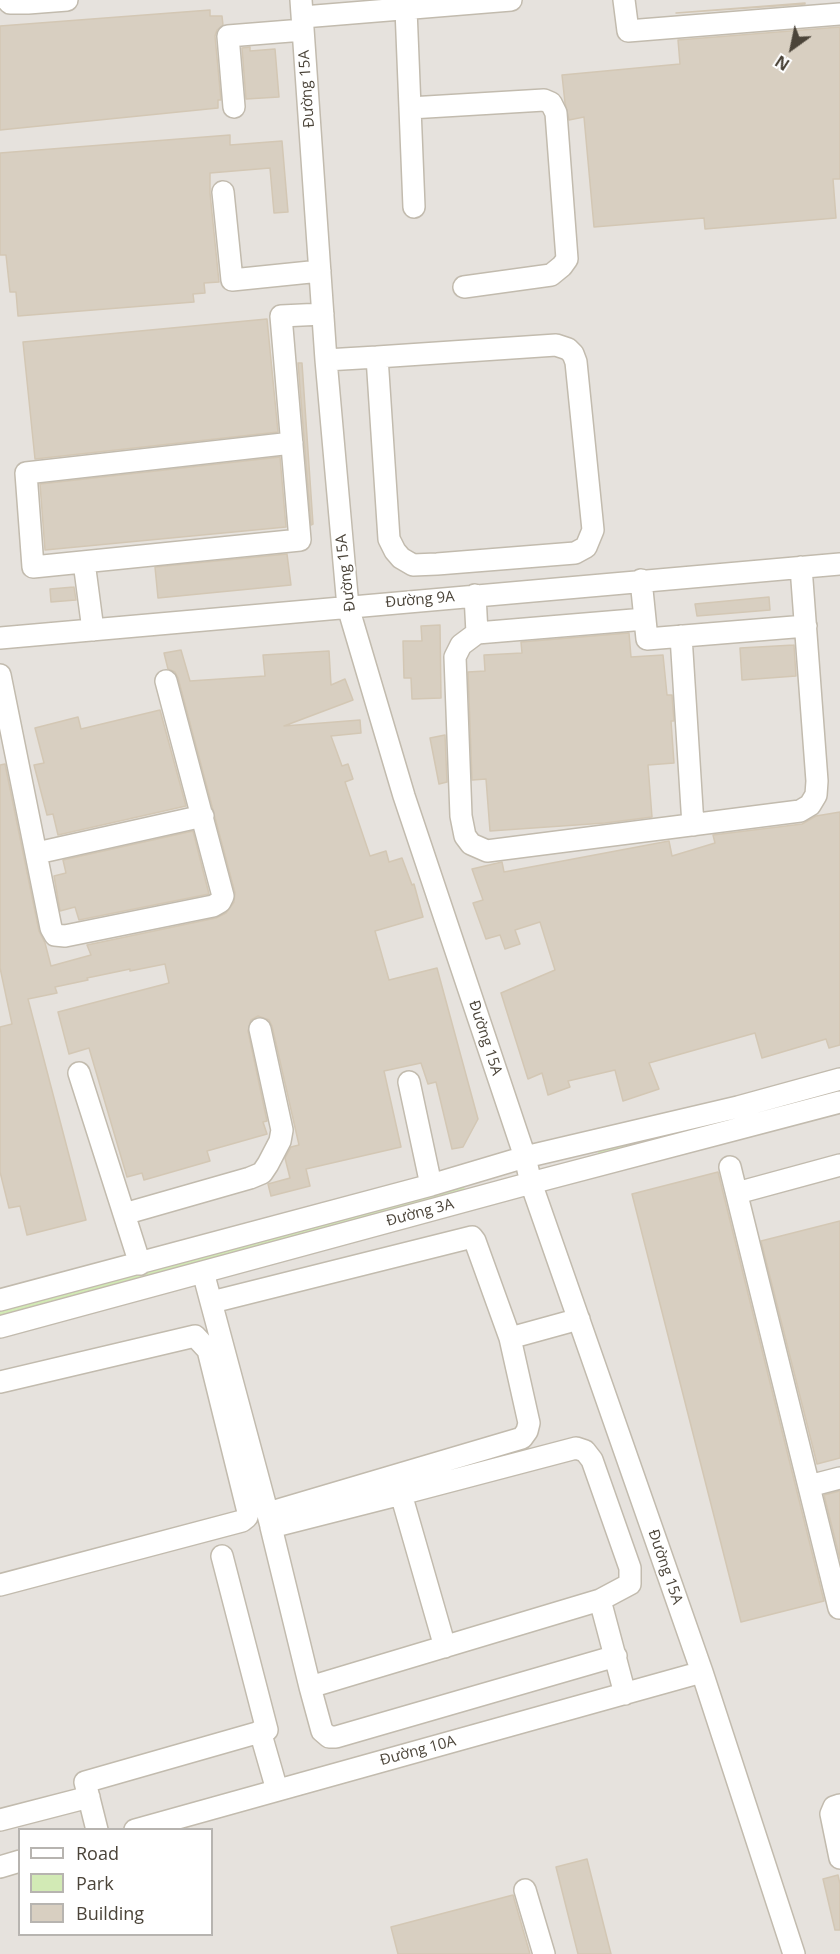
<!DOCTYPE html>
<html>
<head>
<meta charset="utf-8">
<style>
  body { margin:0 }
  #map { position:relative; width:840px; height:1954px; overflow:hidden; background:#f6f3ec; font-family:"Open Sans",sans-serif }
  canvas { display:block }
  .legend { position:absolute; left:18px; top:1828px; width:195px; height:108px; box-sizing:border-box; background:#fff; border:2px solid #b7b4b0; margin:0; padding:8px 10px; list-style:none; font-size:18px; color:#4b4439 }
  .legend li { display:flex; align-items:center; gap:12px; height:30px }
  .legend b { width:30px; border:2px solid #b7b4b0 }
  .north { position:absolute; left:762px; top:18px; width:60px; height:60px; -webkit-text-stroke:4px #fff; paint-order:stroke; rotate:213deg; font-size:16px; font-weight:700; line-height:24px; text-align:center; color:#4b4439 }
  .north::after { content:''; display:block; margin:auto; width:21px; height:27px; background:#4b4439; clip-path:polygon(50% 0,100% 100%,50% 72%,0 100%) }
</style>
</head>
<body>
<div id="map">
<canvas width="840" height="1954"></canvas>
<ul class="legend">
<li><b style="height:8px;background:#fff"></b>Road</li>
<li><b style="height:16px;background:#d2eab5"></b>Park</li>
<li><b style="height:16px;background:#d8cfc1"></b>Building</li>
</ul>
<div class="north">N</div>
</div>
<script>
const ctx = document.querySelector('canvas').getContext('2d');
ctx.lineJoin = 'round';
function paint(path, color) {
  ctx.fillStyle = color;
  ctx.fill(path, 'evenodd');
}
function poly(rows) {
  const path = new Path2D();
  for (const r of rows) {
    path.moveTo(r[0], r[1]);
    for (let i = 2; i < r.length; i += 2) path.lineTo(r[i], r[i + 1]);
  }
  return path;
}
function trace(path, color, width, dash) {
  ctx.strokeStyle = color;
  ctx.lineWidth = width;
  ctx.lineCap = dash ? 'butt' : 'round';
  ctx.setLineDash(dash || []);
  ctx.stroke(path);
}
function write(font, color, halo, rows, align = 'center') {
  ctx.font = font + ' "Open Sans",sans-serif';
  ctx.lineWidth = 4.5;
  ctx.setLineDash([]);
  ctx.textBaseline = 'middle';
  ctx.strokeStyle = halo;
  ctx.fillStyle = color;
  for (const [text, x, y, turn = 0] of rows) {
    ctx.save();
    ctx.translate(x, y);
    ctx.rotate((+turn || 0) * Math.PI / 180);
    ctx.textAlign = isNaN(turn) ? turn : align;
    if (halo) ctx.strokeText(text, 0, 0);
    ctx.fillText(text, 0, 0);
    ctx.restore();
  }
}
paint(poly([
  [0,0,840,0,840,1954,0,1954],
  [20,1830,212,1830,212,1934,20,1934]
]), '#e6e2dd');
paint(poly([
  [840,1087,840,1093,599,1156,597,1149],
  [463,1184,465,1191,0,1317,0,1309]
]), '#d2eab5');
const building = poly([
  [805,3,805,4,676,13,805,3],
  [210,10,210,16,222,16,223,25,217,30,215,36,221,100,218,100,218,108,0,130,0,26,210,10],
  [840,27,840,179,833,179,836,218,705,229,704,218,594,227,584,117,569,120,565,103,562,75,680,64,678,40,840,27],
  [250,47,250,51,275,49,279,97,246,99,242,48,250,47],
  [230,135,230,145,282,141,288,212,274,213,270,168,210,173,210,193,219,282,204,283,205,293,193,294,194,302,18,316,16,292,10,292,6,255,0,255,0,153,230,135],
  [267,319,278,432,35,459,23,342,267,319],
  [298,363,302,363,313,524,311,525,298,363],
  [280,457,286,527,45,550,40,484,280,457],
  [287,554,291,585,158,598,155,567,287,554],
  [74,587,76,600,51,602,50,589,74,587],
  [769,597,770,610,697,616,695,604,769,597],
  [440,625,441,698,412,699,411,678,404,678,403,641,422,641,421,626,440,625],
  [629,633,631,657,663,655,667,695,672,695,674,721,671,721,674,763,648,765,652,817,605,823,490,831,486,779,472,780,468,672,485,671,484,655,522,653,521,642,629,633],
  [794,645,796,676,742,680,740,648,794,645],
  [181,650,190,681,265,676,263,655,329,651,331,685,345,679,353,700,284,726,360,720,361,733,331,736,342,766,348,764,353,779,345,782,370,856,386,851,389,862,402,858,412,885,414,884,423,917,375,931,389,980,437,968,478,1119,463,1147,452,1149,436,1082,428,1084,421,1063,384,1071,401,1147,306,1169,310,1186,271,1196,268,1184,290,1178,285,1158,291,1147,299,1145,272,1026,269,1020,258,1016,251,1020,248,1031,267,1121,263,1122,267,1134,207,1151,210,1161,144,1180,142,1173,127,1177,89,1048,69,1054,58,1012,169,983,165,964,130,971,130,969,87,978,88,980,55,987,57,993,28,999,86,1220,27,1235,20,1206,9,1208,0,1172,0,1027,12,1024,0,968,0,765,5,764,39,931,45,943,51,966,91,955,87,945,216,918,226,913,234,902,235,893,178,678,175,672,168,669,164,653,181,650],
  [160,710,186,806,58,835,53,814,47,815,34,765,44,763,35,728,78,717,81,729,160,710],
  [445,735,447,782,439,784,430,738,445,735],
  [840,812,840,1045,829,1048,826,1039,762,1058,755,1033,649,1063,659,1089,623,1101,615,1070,568,1081,570,1087,548,1095,542,1073,528,1079,501,993,555,970,540,922,515,930,520,944,505,949,500,935,486,939,473,903,483,900,472,869,502,862,504,872,669,841,672,856,715,843,713,835,802,824,816,816,840,812],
  [193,831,209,894,79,920,75,907,60,911,54,876,66,873,63,860,193,831],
  [718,1172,824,1601,741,1622,632,1194,718,1172],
  [840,1221,840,1458,817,1464,761,1241,840,1221],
  [840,1491,840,1559,824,1495,840,1491],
  [587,1859,611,1954,578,1954,556,1867,587,1859],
  [838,1875,840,1884,840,1930,835,1930,823,1879,838,1875],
  [513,1895,530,1954,398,1954,391,1927,513,1895]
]);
paint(building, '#d8cfc1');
trace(building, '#d3c7b4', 1.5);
const minor = poly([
  [7,0,10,3,28,3,67,0],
  [301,0,326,360,348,607,404,796,525,1157,531,1183,702,1672,794,1954],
  [624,0,628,31,840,14],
  [406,9,414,207],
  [303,17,511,0],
  [234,107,228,36,303,30],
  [410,108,544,100,551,103,556,113,567,259,562,266,551,275,464,287],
  [223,192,232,280,320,271],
  [326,360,377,357,556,345,568,349,573,354,576,362,593,530,586,547,575,553,437,564,413,565,401,558,395,551,389,539,377,357],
  [292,443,26,473,33,567,300,540,281,316,323,314],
  [84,562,93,630],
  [641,580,647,639,806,626],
  [475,595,477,633,461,645,455,657,461,816,465,836,471,844,487,851,800,811,810,805,816,795,817,781,801,567],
  [477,633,645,619],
  [681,636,693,825],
  [0,638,840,564],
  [0,675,51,928,55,935,65,936,213,906,220,902,223,896,166,681],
  [37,853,203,816],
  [79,1073,140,1264],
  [409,1082,431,1185],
  [730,1167,839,1608],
  [737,1193,840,1165],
  [124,1214,250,1178,262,1173,268,1164,280,1141,282,1130,260,1029],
  [203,1272,271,1526],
  [0,1300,431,1185,525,1157,738,1107,840,1079],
  [212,1302,472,1237,475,1241,510,1338],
  [0,1327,531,1183,840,1102],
  [0,1382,195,1336,208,1350,248,1512,247,1517,242,1521,0,1585],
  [809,1486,840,1478],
  [401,1494,576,1448,585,1451,592,1460,630,1568,630,1584,600,1600,310,1687,322,1731,329,1737,336,1737,616,1656],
  [268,1513,522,1438,527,1431,529,1423,510,1338,579,1319],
  [600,1600,625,1694],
  [310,1687,271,1527,401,1494,445,1647],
  [260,1731,277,1790],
  [840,1805,834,1807,831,1814,840,1858],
  [0,1820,89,1797],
  [97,1830,85,1782,267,1730,222,1556],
  [135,1830,702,1672],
  [0,1867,20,1861],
  [525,1890,544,1954]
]);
trace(minor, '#c2bbae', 24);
trace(minor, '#fff', 21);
write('15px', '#4b4439', '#fff', [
  ["Đường 15A",307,89,-94],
  ["Đường 15A",346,573,-97],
  ["Đường 9A",420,600,-5],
  ["Đường 15A",485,1038,72],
  ["Đường 3A",420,1213,-15],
  ["Đường 15A",665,1567,71],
  ["Đường 10A",418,1751,-15]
]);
</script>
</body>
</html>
